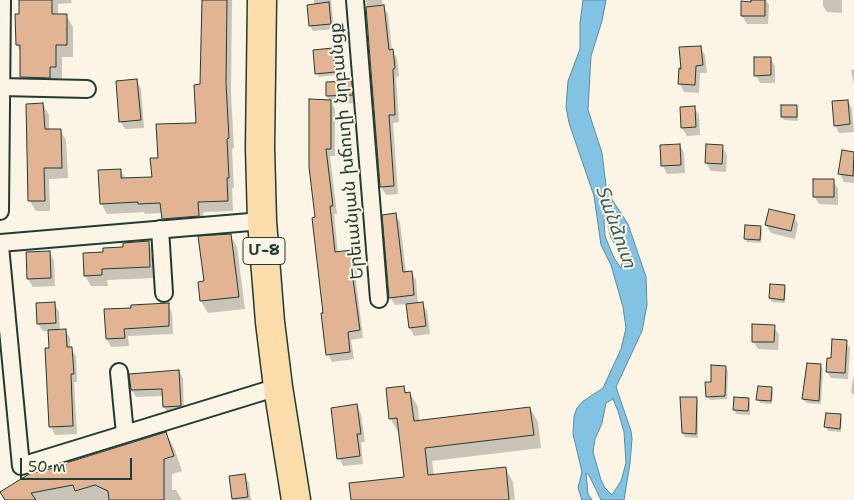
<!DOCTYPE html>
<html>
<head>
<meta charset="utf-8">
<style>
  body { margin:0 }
  #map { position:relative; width:854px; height:500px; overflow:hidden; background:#fcf5e5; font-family:"Shantell Sans",sans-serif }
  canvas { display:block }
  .scale { position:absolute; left:20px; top:458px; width:112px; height:22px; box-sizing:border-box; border:2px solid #1f3d34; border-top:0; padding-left:6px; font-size:15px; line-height:18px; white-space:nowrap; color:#1f3d34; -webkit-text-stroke:4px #fcf5e5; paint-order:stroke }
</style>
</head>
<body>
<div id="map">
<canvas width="854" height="500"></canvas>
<div class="scale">50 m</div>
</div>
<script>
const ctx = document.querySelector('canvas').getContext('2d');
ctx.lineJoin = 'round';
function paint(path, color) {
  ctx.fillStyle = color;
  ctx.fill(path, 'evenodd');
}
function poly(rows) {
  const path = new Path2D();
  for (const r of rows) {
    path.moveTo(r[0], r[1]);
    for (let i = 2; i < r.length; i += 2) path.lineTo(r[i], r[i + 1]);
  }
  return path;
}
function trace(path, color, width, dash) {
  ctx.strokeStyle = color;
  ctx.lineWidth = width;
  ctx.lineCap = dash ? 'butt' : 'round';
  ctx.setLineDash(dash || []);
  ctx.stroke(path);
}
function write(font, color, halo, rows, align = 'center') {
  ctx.font = font + ' "Shantell Sans","Noto Sans Armenian",sans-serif';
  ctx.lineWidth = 4;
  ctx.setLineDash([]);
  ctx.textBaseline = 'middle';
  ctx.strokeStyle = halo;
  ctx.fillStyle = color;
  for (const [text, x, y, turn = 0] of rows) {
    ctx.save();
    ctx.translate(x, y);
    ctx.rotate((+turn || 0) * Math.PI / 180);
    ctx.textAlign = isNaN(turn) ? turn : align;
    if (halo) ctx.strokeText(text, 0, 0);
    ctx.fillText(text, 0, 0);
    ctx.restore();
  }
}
const water = poly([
  [583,0,606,0,602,21,591,56,588,110,602,153,606,186,611,198,628,224,646,277,647,305,642,331,616,387,631,431,632,439,630,463,624,500,601,500,589,475,586,473,588,494,592,500,582,500,578,488,582,472,573,434,574,416,577,408,582,402,603,388,621,349,626,328,623,307,611,265,601,245,594,196,569,123,566,107,568,81,580,49,580,23,583,0],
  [606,218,611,238,623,258,621,268,614,258,605,236,604,221,606,218],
  [613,399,618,411,624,432,626,463,621,481,612,495,605,488,601,480,593,452,595,439,602,423,606,403,613,399]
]);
paint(water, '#82c2e2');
trace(water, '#5a8d9c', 1);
paint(poly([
  [21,0,71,0,72,3,58,4,58,16,66,15,73,27,73,57,62,57,62,78,56,79,56,90,29,89,22,77,21,53,17,45,21,16],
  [203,0,232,0,231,94,234,148,232,149,234,188,232,188,233,211,203,212,204,226,168,229,162,219,161,213,145,214,144,212,107,214,101,203,120,170,126,179,153,178,159,159,198,124,202,85],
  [314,0,331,0,334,29,313,31,310,26,308,6,314,5],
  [366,0,382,0,383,6,388,14,392,51,397,58,399,76,396,77,399,122,393,123,398,194,386,195,381,187],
  [752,0,766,0,769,5,768,24,747,24,742,16,752,3],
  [823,0,842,0,842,13,827,12,823,6],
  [700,47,705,55,707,73,700,73,699,93,684,92,680,84,680,49],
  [332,50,334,53,336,75,319,77,317,73],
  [770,58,775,66,775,83,760,83,756,75],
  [854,69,854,85,851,70],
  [137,81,141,89,144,128,125,129,120,121],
  [351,83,355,91,356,103,332,104,335,109,335,156,330,156,337,214,334,214,338,253,351,251,355,259,358,280,356,280,363,338,351,340,354,359,332,362,328,354,316,218,330,101,327,96],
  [848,101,852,109,854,132,839,133,835,125],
  [43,104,49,115,49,130,60,130,66,140,68,178,49,179,50,211,36,211,30,201],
  [694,107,699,115,700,135,687,136,682,128],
  [796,107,798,110,798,121,784,120,782,117],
  [680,145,684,153,685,173,667,174,663,166],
  [722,147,727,155,726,172,711,171,706,163],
  [843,152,854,153,854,183,844,182,840,174],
  [833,181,838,189,838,205,819,204,814,196],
  [395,214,400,222,406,273,411,272,416,280,418,304,422,303,427,311,430,334,414,336,410,328,407,304,395,305,390,297],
  [794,216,798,224,795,239,771,233,766,225],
  [760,227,762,231,761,243,747,242,745,238],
  [230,235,237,247,245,309,208,313,201,301,199,283,205,282],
  [148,242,155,253,156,278,107,280,108,286,91,286,85,276,105,253],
  [49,252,54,260,55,286,33,287,28,279],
  [784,286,786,290,785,303,772,302,770,298],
  [55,304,59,312,60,331,65,330,70,338,70,348,76,356,77,382,74,382,77,434,55,435,51,427,49,331,43,331,38,324],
  [168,305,172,313,173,334,128,336,129,346,111,347,107,339,105,310],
  [774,327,779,335,778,350,758,349,753,341],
  [846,342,850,348,848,379,831,378,827,372],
  [821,366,823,369,821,404,806,403,803,399],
  [725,367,728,371,727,399,710,400,708,397,712,383],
  [179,371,183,378,184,413,168,414,164,407,164,396,136,397,132,390],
  [853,378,854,378,854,396,851,392],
  [403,387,407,394,410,393,418,407,419,421,530,408,538,422,541,448,432,461,434,475,505,468,513,482,515,500,352,500,405,478,400,432,398,432,390,418],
  [771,388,773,392,772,404,760,403,758,399],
  [696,398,698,401,698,438,685,437,683,433],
  [748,399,750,403,750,415,736,414,734,410],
  [357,406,361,414,365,442,361,442,363,464,343,466,339,458],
  [840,415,842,419,841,432,828,431,826,427],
  [166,433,174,448,182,471,172,474,172,490,176,490,182,500,6,500,68,465],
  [244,475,249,483,251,500,233,500,230,477]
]), '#0003');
const building = poly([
  [19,0,52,0,52,14,67,14,67,45,56,45,56,67,50,67,50,78,20,77,20,45,16,45,15,14,19,14,19,0],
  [202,0,227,0,226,83,229,138,227,139,229,178,227,178,228,201,198,202,199,216,162,219,160,203,138,204,138,202,100,204,98,170,121,169,121,178,152,177,150,158,158,158,156,124,196,123,194,85,200,84,202,0],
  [751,0,765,0,765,16,741,16,741,1,751,2,751,0],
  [329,2,331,24,309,26,307,5,329,2],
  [384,5,389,50,393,49,395,68,393,69,395,115,389,115,394,186,380,187,366,7,384,5],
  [701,46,703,65,696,66,695,85,678,84,679,68,681,69,679,47,701,46],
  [333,48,335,72,315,74,313,50,333,48],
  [754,57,771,57,771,75,754,76,754,57],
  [137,79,141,120,119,122,116,81,137,79],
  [352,81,353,95,326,96,326,82,352,81],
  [309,99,331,100,331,149,326,149,333,206,330,206,335,252,352,250,354,272,352,272,360,330,348,332,350,352,326,355,321,313,323,313,312,218,315,217,309,167,309,99],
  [848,100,850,124,834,126,832,101,848,100],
  [43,103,45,129,61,129,62,168,44,168,45,201,28,201,26,104,43,103],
  [781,105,797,105,797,117,781,117,781,105],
  [695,106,696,127,681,128,680,107,695,106],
  [680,144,681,165,661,166,660,145,680,144],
  [706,144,723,145,722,164,705,163,706,144],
  [842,150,854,152,853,176,838,174,842,150],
  [813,179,834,179,834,197,813,197,813,179],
  [769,209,795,215,791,231,765,225,769,209],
  [396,213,403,272,412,271,414,295,389,298,382,215,396,213],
  [745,225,761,226,760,240,744,239,745,225],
  [231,234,239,297,200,301,198,282,204,281,198,236,231,234],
  [149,241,150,267,102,269,102,275,84,276,83,253,103,252,103,248,123,247,123,243,149,241],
  [50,251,51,278,27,279,26,252,50,251],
  [770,284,785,285,784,300,769,298,770,284],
  [55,302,56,323,37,324,36,303,55,302],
  [423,302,426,326,409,328,406,304,423,302],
  [169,303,169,326,124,329,125,338,106,339,104,309,131,308,131,305,169,303],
  [752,324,775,325,774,342,752,342,752,324],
  [66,329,67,347,72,347,74,374,71,374,73,426,49,427,45,348,49,348,48,330,66,329],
  [832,339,847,340,845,373,826,372,827,358,831,358,832,339],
  [807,363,821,364,819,401,802,399,807,363],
  [711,365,726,366,725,396,706,397,705,382,711,382,711,365],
  [179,370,181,406,163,407,162,389,131,390,129,374,179,370],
  [404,386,405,393,410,392,414,421,530,407,534,435,425,448,428,475,506,467,509,500,351,500,349,483,404,477,397,418,389,419,386,388,404,386],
  [758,386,772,387,771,401,756,400,758,386],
  [680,397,697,397,696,434,682,433,680,397],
  [734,397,749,398,748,411,733,410,734,397],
  [357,404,361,434,357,434,360,456,337,459,331,408,357,404],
  [826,413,841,414,840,429,824,427,826,413],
  [166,432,174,456,164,459,164,500,109,500,108,491,95,485,75,491,73,485,31,493,36,500,5,500,0,492,29,474,66,465,66,463,166,432],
  [245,474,248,497,232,499,229,476,245,474]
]);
paint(building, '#e3b494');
trace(building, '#1f3d34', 1);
const minor = poly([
  [355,0,379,299],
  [1,87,87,89],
  [0,211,2,0],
  [160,229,164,293],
  [0,243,262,221],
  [0,246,21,466,278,387],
  [119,372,125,434]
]);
const trunk = poly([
  [262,0,260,148,262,221,270,322,278,387,296,500]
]);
trace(minor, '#1f3d34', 20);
trace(trunk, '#1f3d34', 31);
trace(minor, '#fcf5e5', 16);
trace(trunk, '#fddcac', 28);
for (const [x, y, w] of [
  [264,251,42]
]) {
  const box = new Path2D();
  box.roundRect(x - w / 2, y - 13.5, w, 27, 4);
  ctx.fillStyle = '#fcf5e5';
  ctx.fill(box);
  trace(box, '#1f3d34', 1);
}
write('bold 16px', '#1f3d34', null, [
  ["Մ-8",264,251]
]);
write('18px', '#1f3d34', '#fcf5e5', [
  ["Երեւանյան խճուղի նրբանցք",347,151,-95]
]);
write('italic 19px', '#385e60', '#fcf5e5', [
  ["Տանձուտ",615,227,70]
]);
</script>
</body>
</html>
